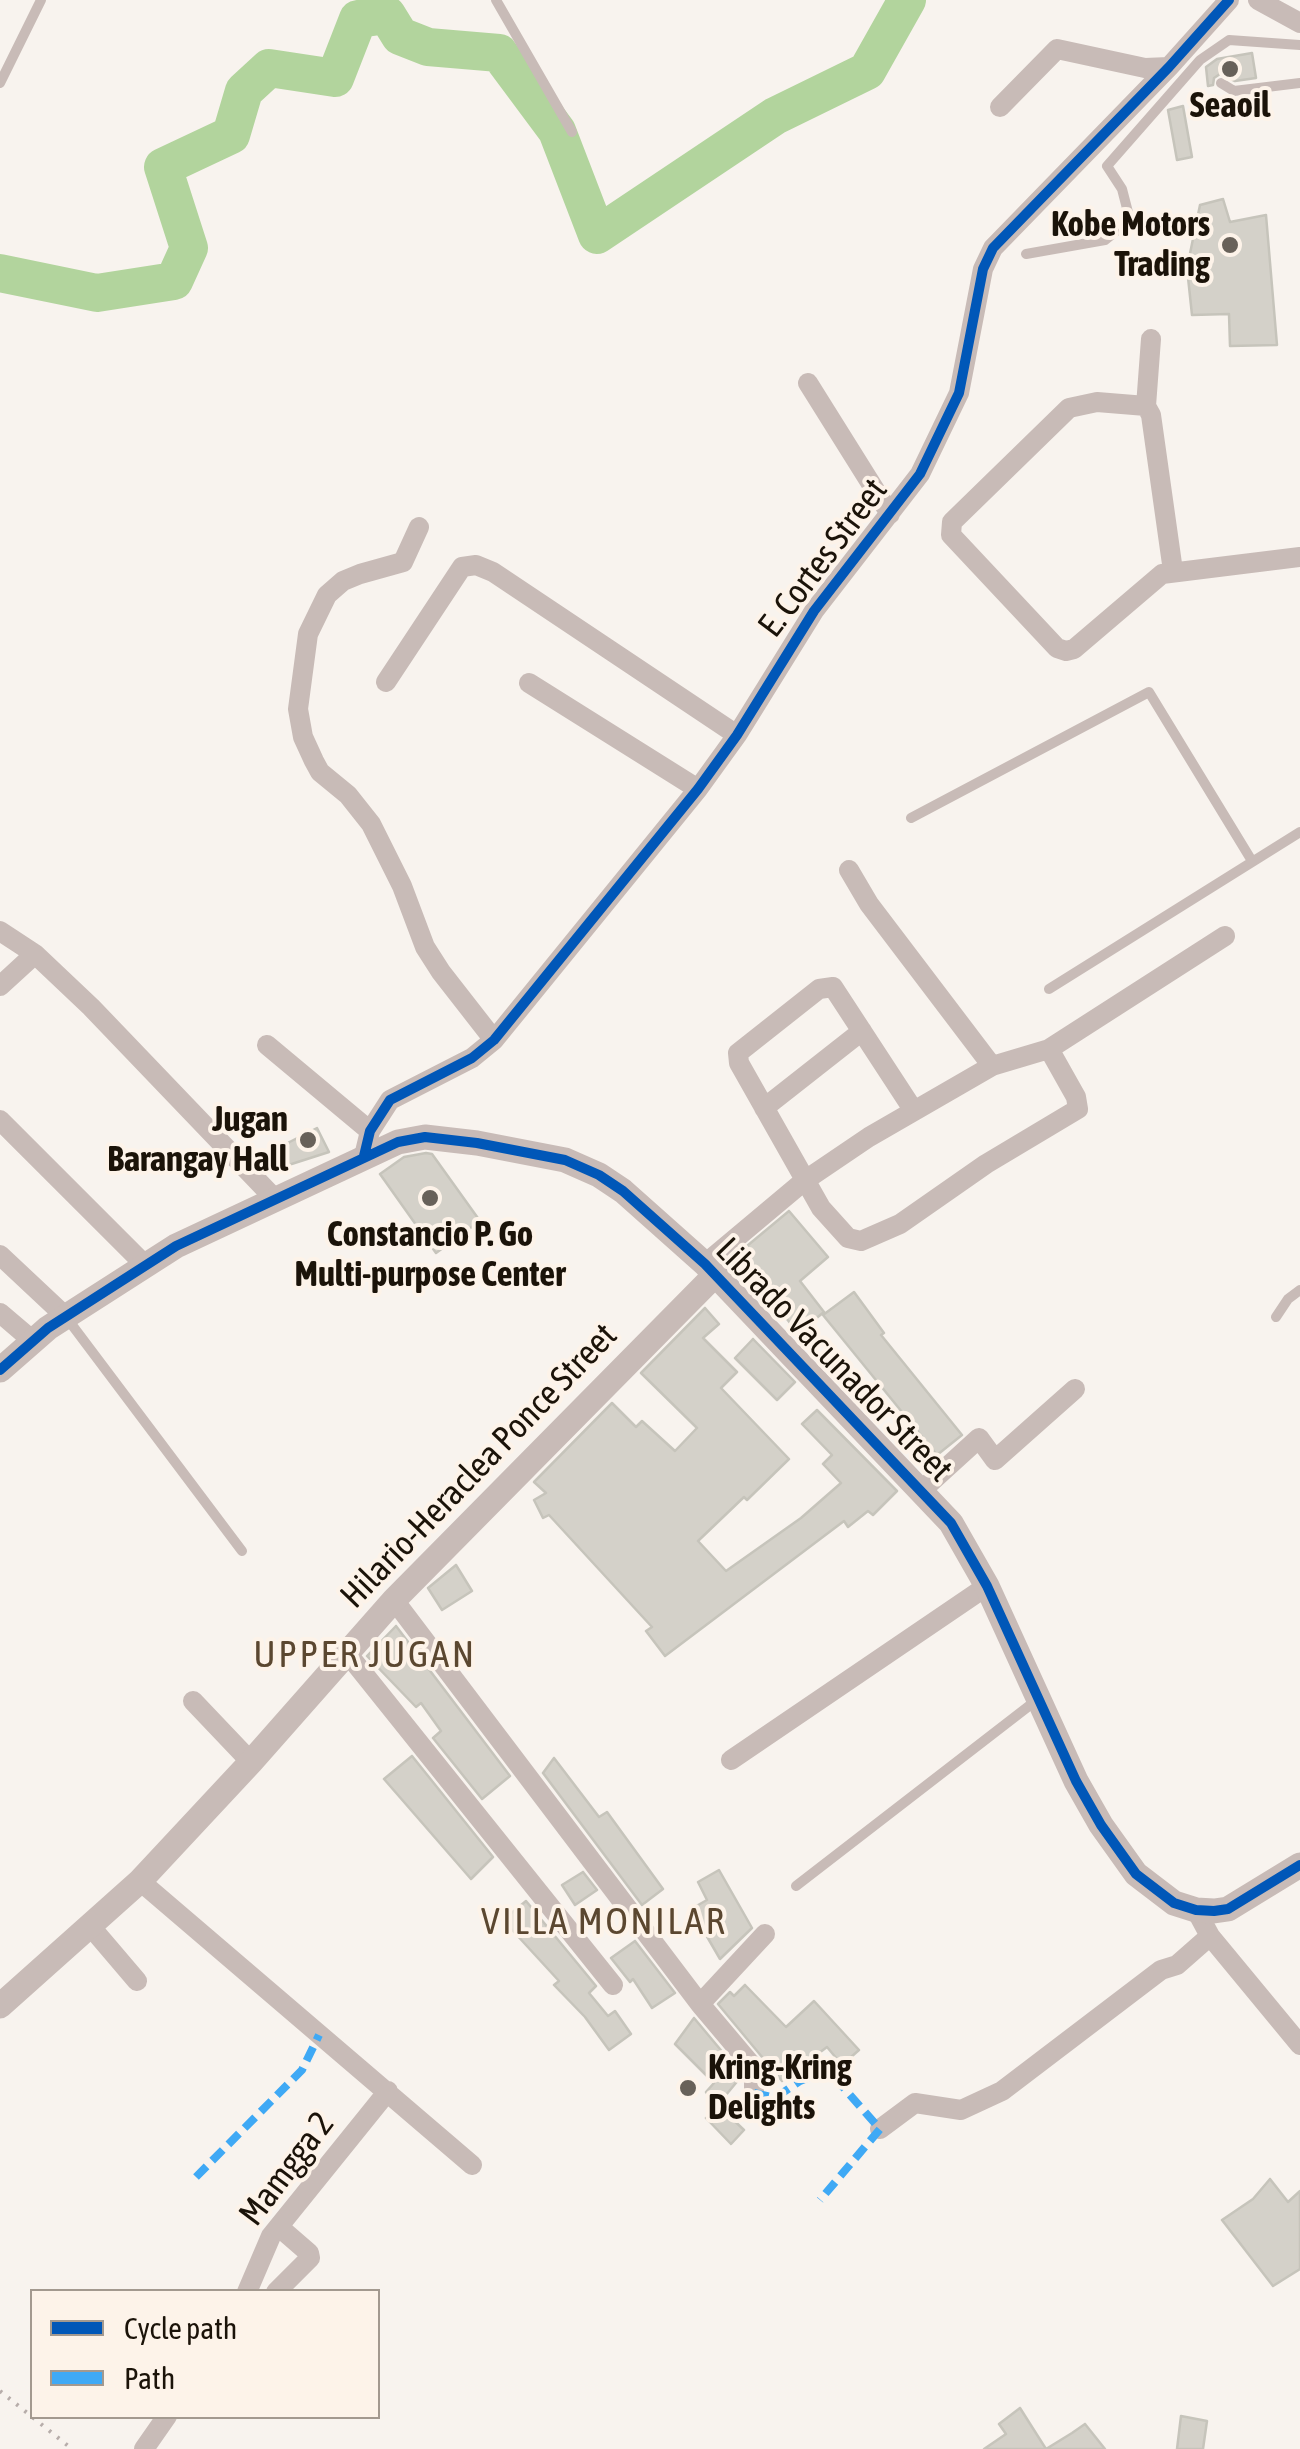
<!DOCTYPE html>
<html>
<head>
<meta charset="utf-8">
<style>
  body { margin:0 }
  #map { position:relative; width:1300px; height:2449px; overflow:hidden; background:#f8f3ee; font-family:"Asap Condensed",sans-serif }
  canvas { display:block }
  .legend { position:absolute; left:30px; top:2289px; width:350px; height:130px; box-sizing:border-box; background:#fdf3e9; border:2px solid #a3998f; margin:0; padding:12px 18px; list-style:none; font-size:30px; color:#1b1309 }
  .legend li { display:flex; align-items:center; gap:20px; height:50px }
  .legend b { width:50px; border:2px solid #a3998f }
</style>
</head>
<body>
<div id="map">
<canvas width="1300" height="2449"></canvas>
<ul class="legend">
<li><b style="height:12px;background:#0057b8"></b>Cycle path</li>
<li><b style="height:12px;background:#3fa9f5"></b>Path</li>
</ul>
</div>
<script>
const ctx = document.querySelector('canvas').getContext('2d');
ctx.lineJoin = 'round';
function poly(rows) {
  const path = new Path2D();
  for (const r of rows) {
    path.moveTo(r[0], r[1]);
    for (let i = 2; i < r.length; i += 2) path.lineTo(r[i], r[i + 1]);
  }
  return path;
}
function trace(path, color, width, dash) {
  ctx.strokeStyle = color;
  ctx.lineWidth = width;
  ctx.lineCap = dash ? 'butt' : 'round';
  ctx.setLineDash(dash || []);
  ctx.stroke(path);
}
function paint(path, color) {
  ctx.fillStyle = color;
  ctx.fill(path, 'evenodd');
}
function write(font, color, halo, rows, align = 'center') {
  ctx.font = font + ' "Asap Condensed",sans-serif';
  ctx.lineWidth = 8;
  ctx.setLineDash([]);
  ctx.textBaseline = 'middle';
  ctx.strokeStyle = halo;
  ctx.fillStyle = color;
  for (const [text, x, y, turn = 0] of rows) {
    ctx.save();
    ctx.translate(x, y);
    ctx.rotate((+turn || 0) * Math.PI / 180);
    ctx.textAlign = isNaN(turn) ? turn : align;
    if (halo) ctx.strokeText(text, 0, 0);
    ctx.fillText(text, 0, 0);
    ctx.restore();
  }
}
trace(poly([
  [0,273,97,293,174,281,189,248,163,167,231,135,244,91,269,68,335,78,358,19,387,15,400,36,428,47,499,53,557,131,597,235,775,116,867,71,907,0]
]), '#b2d49d', 38);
const building = poly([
  [1252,53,1256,78,1235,81,1220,74,1214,78,1213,85,1208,86,1206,67,1217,59,1252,53],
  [1183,106,1192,157,1177,160,1168,110,1183,106],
  [1223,199,1230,222,1266,215,1277,345,1230,346,1229,314,1192,315,1187,268,1200,205,1223,199],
  [317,1128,329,1152,276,1169,268,1153,317,1128],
  [426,1153,432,1154,480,1221,436,1253,380,1174,404,1157,426,1153],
  [789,1211,828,1257,800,1281,824,1312,798,1333,753,1276,748,1281,729,1261,789,1211],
  [854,1292,884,1333,881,1335,962,1435,937,1455,823,1315,854,1292],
  [705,1308,719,1324,703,1338,737,1372,721,1388,789,1459,747,1500,744,1497,698,1541,726,1571,801,1518,841,1483,823,1464,832,1455,802,1424,817,1410,897,1491,873,1515,868,1511,848,1527,844,1521,665,1656,646,1631,652,1627,549,1515,543,1518,534,1500,546,1493,534,1482,612,1403,636,1427,642,1421,675,1451,697,1428,641,1373,705,1308],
  [753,1339,795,1382,777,1400,735,1358,753,1339],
  [456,1565,472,1591,442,1610,428,1588,456,1565],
  [396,1626,510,1776,482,1799,433,1738,441,1731,421,1703,416,1707,367,1656,396,1626],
  [412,1756,493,1857,471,1879,384,1779,412,1756],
  [554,1758,599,1817,607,1812,663,1889,642,1905,543,1773,554,1758],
  [719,1870,752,1928,720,1959,691,1909,707,1900,698,1882,719,1870],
  [583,1872,597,1890,575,1905,562,1885,583,1872],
  [526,1901,596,1986,589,1993,608,2016,615,2011,631,2034,609,2050,585,2017,554,1985,559,1981,503,1920,526,1901],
  [635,1941,675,1993,652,2008,633,1979,630,1982,611,1958,635,1941],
  [745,1985,786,2027,814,2001,859,2050,842,2065,827,2047,782,2081,718,2004,730,1992,734,1996,745,1985],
  [694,2018,740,2073,740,2078,716,2107,706,2092,714,2083,675,2044,694,2018],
  [721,2108,744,2130,731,2144,706,2118,721,2108],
  [1270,2179,1288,2202,1300,2191,1300,2269,1273,2286,1222,2220,1253,2199,1270,2179],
  [1020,2408,1046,2449,984,2449,1006,2434,999,2424,1020,2408],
  [1181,2416,1207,2421,1203,2449,1177,2449,1181,2416],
  [1085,2424,1105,2449,1046,2449,1072,2433,1085,2424]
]);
paint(building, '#d4d1c9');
trace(building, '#c6c4bb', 2.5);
trace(poly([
  [0,2391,72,2449]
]), '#b7adaa', 4, [2.5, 8]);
trace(poly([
  [496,0,572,132],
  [0,83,41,0],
  [1221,83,1234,91,1300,83],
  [1026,254,1105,240,1130,220,1122,189,1107,166,1200,60,1229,40,1300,45],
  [911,818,1149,692,1252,861],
  [1049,989,1300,832],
  [66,1317,242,1551],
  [1276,1317,1288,1299,1300,1290],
  [796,1886,1038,1699]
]), '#c8bbb7', 10);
trace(poly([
  [1258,0,1300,23],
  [1000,107,1057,49,1145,68,1169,67],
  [1151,339,1146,406,1151,415,1173,571],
  [808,383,890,514],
  [1146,406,1097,402,1069,408,952,522,951,535,1057,648,1066,651,1074,649,1162,574,1300,557],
  [419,527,403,562,360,574,343,581,327,595,308,634,298,709,303,737,314,761,320,772,348,795,371,824,402,886,425,947,441,972,494,1040],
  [386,682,462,567,476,565,493,572,737,735],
  [529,683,698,789],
  [849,870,869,904,992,1066],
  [0,931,35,954,91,1007,274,1198],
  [0,986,35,954],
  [267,1045,370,1131],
  [764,1108,862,1031],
  [914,1111,833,987,819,989,738,1053,739,1063,821,1208,848,1238,861,1241,900,1224,986,1164,1078,1109,1076,1097,1049,1049],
  [0,1120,145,1265],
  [364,1156,370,1131,390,1100,472,1058,494,1040,698,789,737,735,814,611,920,474,959,393,983,269,993,248,1169,67,1229,0],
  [0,1255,65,1316],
  [705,1264,804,1181,869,1137,992,1066,1049,1049,1225,936],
  [0,1313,33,1341],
  [922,1490,979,1438,995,1460,1075,1389],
  [394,1600,700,2004,754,2068,754,2093],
  [347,1653,613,1985],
  [193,1701,251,1762],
  [731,1760,987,1586],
  [140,1881,472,2165],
  [1196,1910,1210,1936,1300,2045],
  [91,1927,137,1981],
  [700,2004,765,1934],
  [880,2129,915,2103,961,2110,1002,2091,1161,1970,1177,1965,1210,1936],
  [247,2292,271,2236,388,2091],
  [276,2292,310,2258,309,2253,279,2227],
  [144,2449,167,2416]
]), '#c8bbb7', 20);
trace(poly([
  [0,1370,48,1328,176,1246,398,1142,425,1137,477,1143,565,1160,599,1175,623,1191,705,1264,951,1523,987,1586,1076,1781,1101,1825,1136,1874,1174,1903,1196,1910,1214,1911,1228,1909,1300,1865],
  [0,2006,140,1881,251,1762,394,1600,715,1275]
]), '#c8bbb7', 25);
trace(poly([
  [754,2093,775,2098,800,2081,828,2070,880,2129,820,2200],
  [196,2177,302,2070,319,2035]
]), '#3fa9f5', 8, [15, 8]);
trace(poly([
  [364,1156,370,1131,390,1100,472,1058,494,1040,698,789,737,735,814,611,920,474,959,393,983,269,993,248,1169,67,1229,0],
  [0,1370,48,1328,176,1246,398,1142,425,1137,477,1143,565,1160,599,1175,623,1191,705,1264,951,1523,987,1586,1076,1781,1101,1825,1136,1874,1174,1903,1196,1910,1214,1911,1228,1909,1300,1865]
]), '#0057b8', 10);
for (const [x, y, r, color] of [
  [1230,69,10,"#686159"],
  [1230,245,10,"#686159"],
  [308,1140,10,"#686159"],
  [430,1198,10,"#686159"],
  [688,2088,10,"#686159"]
]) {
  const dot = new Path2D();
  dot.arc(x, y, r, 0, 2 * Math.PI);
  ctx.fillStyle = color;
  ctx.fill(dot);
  trace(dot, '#fdf3e9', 4);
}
write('bold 35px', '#1b1309', '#fdf3e9', [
  ["Seaoil",1230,106],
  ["Kobe Motors",1210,225,"right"],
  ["Trading",1210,265,"right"],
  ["Jugan",288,1120,"right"],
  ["Barangay Hall",288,1160,"right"],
  ["Constancio P. Go",430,1235],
  ["Multi-purpose Center",430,1275],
  ["Kring-Kring",708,2068,"left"],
  ["Delights",708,2108,"left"]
]);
write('35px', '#1b1309', '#fdf3e9', [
  ["E. Cortes Street",823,558,-53],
  ["Librado Vacunador Street",834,1360,46],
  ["Hilario-Heraclea Ponce Street",479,1466,-46],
  ["Mamgga 2",287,2169,-53]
]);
ctx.letterSpacing = '2.5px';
write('38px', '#5b4730', '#fdf3e9', [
  ["UPPER JUGAN",365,1655],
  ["VILLA MONILAR",604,1922]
]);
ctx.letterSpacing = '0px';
</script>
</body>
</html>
